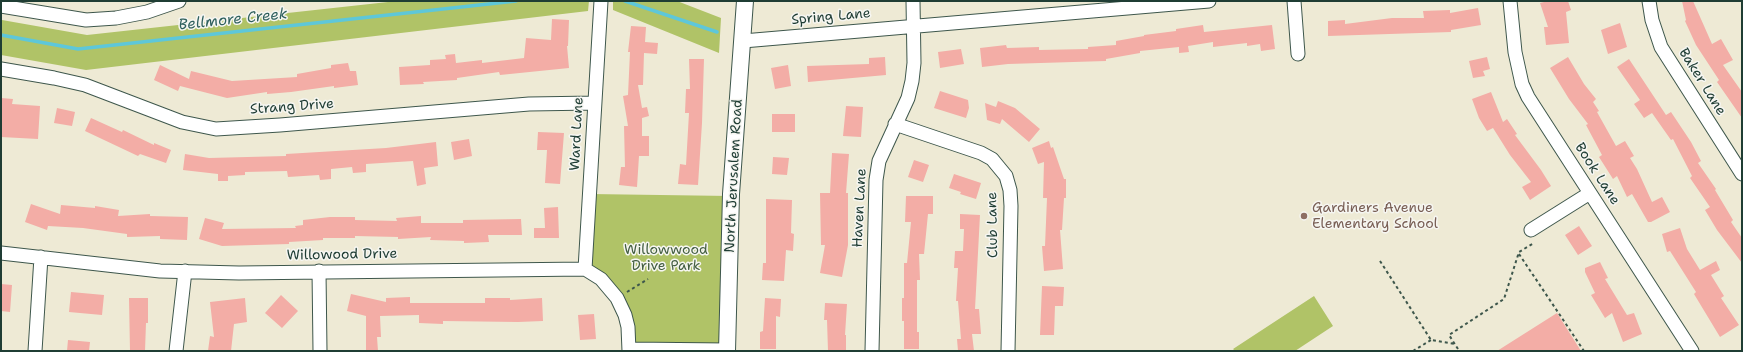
<!DOCTYPE html>
<html>
<head>
<meta charset="utf-8">
<style>
  body { margin:0 }
  #map { position:relative; width:1743px; height:352px; overflow:hidden; background:#eeead5; font-family:"Shantell Sans",sans-serif }
  canvas { display:block }
  .frame { position:absolute; inset:0; border:2px solid #1f3d34; pointer-events:none }
</style>
</head>
<body>
<div id="map">
<canvas width="1743" height="352"></canvas>
<div class="frame"></div>
</div>
<script>
const ctx = document.querySelector('canvas').getContext('2d');
ctx.lineJoin = 'round';
function paint(path, color) {
  ctx.fillStyle = color;
  ctx.fill(path, 'evenodd');
}
function poly(rows) {
  const path = new Path2D();
  for (const r of rows) {
    path.moveTo(r[0], r[1]);
    for (let i = 2; i < r.length; i += 2) path.lineTo(r[i], r[i + 1]);
  }
  return path;
}
function trace(path, color, width, dash) {
  ctx.strokeStyle = color;
  ctx.lineWidth = width;
  ctx.lineCap = dash ? 'butt' : 'round';
  ctx.setLineDash(dash || []);
  ctx.stroke(path);
}
function write(font, color, halo, rows, align = 'center') {
  ctx.font = font + ' "Shantell Sans",sans-serif';
  ctx.lineWidth = 3;
  ctx.setLineDash([]);
  ctx.textBaseline = 'middle';
  ctx.strokeStyle = halo;
  ctx.fillStyle = color;
  for (const [text, x, y, turn = 0] of rows) {
    ctx.save();
    ctx.translate(x, y);
    ctx.rotate((+turn || 0) * Math.PI / 180);
    ctx.textAlign = isNaN(turn) ? turn : align;
    if (halo) ctx.strokeText(text, 0, 0);
    ctx.fillText(text, 0, 0);
    ctx.restore();
  }
}
paint(poly([
  [397,1,589,1,588,11,86,70,1,55,1,21,2,20,87,35],
  [613,1,677,1,721,18,719,53,613,10],
  [590,194,730,196,726,349,630,350,626,315,586,269],
  [1314,296,1333,326,1295,351,1235,351,1233,349]
]), '#b0c367');
trace(poly([
  [625,1,717,32],
  [1,35,78,49,516,1]
]), '#5ec7d9', 3.5);
paint(poly([
  [1548,1,1568,1,1571,10,1566,12,1569,43,1546,45,1544,27,1548,27,1540,3],
  [1682,1,1693,1,1712,44,1721,39,1733,60,1723,65,1742,92,1742,118,1717,82,1719,80,1696,45,1685,21,1686,20],
  [1478,8,1481,25,1451,30,1451,32,1328,36,1328,21,1345,20,1345,24,1392,18,1424,18,1423,11,1450,10,1450,13],
  [552,19,569,20,568,46,567,46,569,68,500,75,499,72,457,78,457,80,423,82,424,84,400,85,399,67,430,65,430,60,446,59,445,55,455,54,456,63,482,60,482,63,524,58,526,38,551,40],
  [1620,23,1627,47,1608,54,1601,30],
  [1203,25,1204,32,1272,25,1275,49,1261,51,1260,44,1247,46,1247,43,1213,47,1213,42,1188,46,1189,52,1179,53,1179,47,1140,51,1140,53,1106,59,1106,61,1008,64,982,67,980,48,1006,45,1007,48,1039,47,1039,50,1088,49,1088,47,1116,45,1116,41,1144,36,1144,35,1176,31,1176,29],
  [631,26,646,27,645,42,658,43,657,54,644,53,643,85,638,85,642,108,647,107,649,116,642,118,642,136,649,136,649,156,639,156,637,187,619,185,621,167,625,167,624,126,628,126,623,96,628,95,630,52,628,52],
  [961,49,964,64,940,68,938,52],
  [885,57,886,75,808,82,807,66,869,64,869,58],
  [1487,57,1490,69,1483,71,1485,76,1473,78,1469,61],
  [1568,57,1584,84,1596,99,1593,102,1599,111,1597,112,1616,146,1625,141,1634,156,1630,158,1637,169,1652,202,1662,197,1670,212,1651,222,1648,222,1632,194,1627,197,1617,176,1613,179,1599,157,1602,155,1586,125,1588,124,1569,99,1550,68],
  [689,59,704,59,702,123,698,185,678,184,680,164,686,165,689,113,685,113,686,89,690,89],
  [1629,59,1666,115,1671,112,1691,142,1701,161,1698,163,1716,189,1715,190,1733,220,1731,222,1742,238,1742,263,1717,230,1705,210,1710,207,1690,178,1692,176,1673,139,1671,140,1652,113,1644,118,1634,104,1640,100,1617,67],
  [348,63,350,71,356,71,358,85,334,88,334,86,291,92,267,94,267,92,227,98,180,86,178,91,154,80,160,65,189,79,191,71,232,81,297,77,297,74,331,68,331,65],
  [788,65,791,86,775,89,771,68],
  [940,91,968,100,969,108,966,118,934,108],
  [1491,92,1503,122,1507,119,1517,134,1515,135,1541,170,1551,186,1530,200,1522,187,1531,182,1510,155,1493,128,1487,131,1479,118,1472,99],
  [1,98,13,99,12,104,40,106,38,139,1,137],
  [998,101,1015,108,1040,129,1029,142,1002,119,1000,124,987,120,985,103,996,107],
  [846,106,863,107,861,137,843,136],
  [57,108,75,112,72,126,54,123],
  [772,114,795,114,795,132,772,132],
  [91,118,122,132,123,130,154,145,154,143,171,150,166,163,140,154,138,156,85,131],
  [538,132,564,133,560,184,545,183,547,150,537,150],
  [469,139,472,156,454,160,451,142],
  [1049,141,1051,148,1053,147,1064,179,1066,179,1066,198,1064,198,1062,230,1060,230,1063,269,1044,271,1042,246,1045,246,1047,198,1043,198,1044,162,1038,164,1032,148],
  [436,142,438,166,424,168,426,184,417,186,413,161,366,164,366,172,353,173,352,167,331,169,331,179,320,180,319,175,288,177,287,171,245,172,245,175,228,176,228,181,218,181,218,174,183,170,185,154,209,158,286,156,286,154,386,148],
  [832,153,849,154,846,193,848,193,848,245,842,277,820,273,825,245,821,245,820,193,830,193],
  [773,157,789,158,787,175,772,174],
  [914,160,929,165,923,182,908,177],
  [954,174,981,183,976,199,960,194,961,192,949,188],
  [906,196,933,196,933,214,928,214,924,254,919,254,920,280,917,280,917,332,919,332,919,349,904,349,904,321,902,321,902,298,904,298,904,263,907,263,911,222,905,222],
  [766,199,792,200,791,233,794,234,793,251,786,250,784,281,762,280,763,263,766,263],
  [31,204,60,214,61,205,95,208,95,206,119,210,118,216,150,214,150,216,188,217,187,240,160,239,160,236,127,237,127,234,83,228,48,226,47,230,25,222],
  [558,207,559,238,534,238,534,228,545,228,544,208],
  [960,214,980,215,975,309,979,309,981,334,972,334,974,351,958,351,957,339,961,339,958,301,956,301,958,268,954,268,955,251,963,251,964,229,960,229],
  [421,216,421,223,463,223,463,220,521,219,522,235,488,235,489,242,464,243,464,241,430,240,431,237,398,239,398,237,355,236,355,238,323,238,323,240,289,242,289,244,222,246,199,239,205,218,224,223,222,229,296,228,295,226,303,225,303,220,330,217,355,217,355,220,397,221,396,218],
  [1579,226,1592,246,1578,255,1565,235],
  [1680,228,1687,249,1700,270,1716,261,1720,270,1711,275,1724,296,1721,298,1739,325,1720,337,1694,294,1696,292,1670,251,1667,252,1662,234],
  [1600,262,1608,278,1605,279,1627,315,1634,313,1642,334,1623,342,1612,313,1605,318,1591,295,1595,293,1585,272,1585,268],
  [1,284,12,285,10,312,1,311],
  [1042,286,1064,287,1063,306,1055,306,1054,335,1040,335],
  [71,292,104,295,102,315,69,312],
  [351,294,386,302,386,298,410,297,410,303,485,303,485,298,510,298,510,300,542,298,543,321,518,322,443,321,443,324,419,323,419,315,380,316,381,337,377,337,378,351,366,351,366,316,347,311],
  [281,295,298,311,282,328,265,313],
  [129,298,148,298,148,323,146,323,145,351,130,351],
  [245,298,247,322,234,324,231,351,208,351,210,336,214,337,210,302],
  [765,298,781,299,780,317,776,316,776,349,760,349,760,332,763,331],
  [825,303,847,304,845,335,846,335,846,351,828,351,827,320,824,320],
  [1557,313,1581,351,1497,351],
  [594,314,596,339,580,340,578,315],
  [68,340,90,342,89,351,67,351]
]), '#f3ada6');
const minor = poly([
  [1294,1,1298,54],
  [1510,1,1515,52,1522,84,1528,97,1692,351],
  [1649,1,1652,20,1661,47,1742,174],
  [1,6,86,20,116,18,147,12,179,1],
  [743,41,1209,1],
  [1,69,54,78,85,85,182,122,216,129,280,125,529,104,594,103],
  [895,124,981,153,992,159,1006,176,1010,190,1011,206,1008,351],
  [1531,230,1590,193],
  [1,253,160,271,239,273,585,269,601,279,617,298,625,315,628,327,629,351],
  [585,269,601,1],
  [319,271,320,351],
  [629,349,727,350],
  [35,351,41,257],
  [176,351,185,271],
  [872,351,876,180,879,161,908,98,912,81,914,63,913,1]
]);
const major = poly([
  [727,351,731,194,745,1]
]);
trace(minor, '#3e574c', 15);
trace(major, '#3e574c', 18);
trace(poly([
  [1519,254,1584,351],
  [1380,261,1431,340,1455,344],
  [627,292,648,279],
  [1458,349,1449,335,1504,299,1519,252,1534,243],
  [1413,351,1431,340]
]), '#3e574c', 2, [3, 3]);
trace(minor, '#fff', 13);
trace(major, '#fff', 16);
for (const [x, y, r, color] of [
  [1304,216,4,"#8d6e63"]
]) {
  const dot = new Path2D();
  dot.arc(x, y, r, 0, 2 * Math.PI);
  ctx.fillStyle = color;
  ctx.fill(dot);
  trace(dot, '#f6f6f2', 1.5);
}
write('14px', '#1f3d34', '#f6f6f2', [
  ["Spring Lane",831,17,-5],
  ["Baker Lane",1702,82,58],
  ["Strang Drive",292,107,-4],
  ["Ward Lane",577,134,-87],
  ["Book Lane",1597,174,57],
  ["North Jerusalem Road",734,176,-87],
  ["Haven Lane",860,208,-87],
  ["Club Lane",993,225,-91],
  ["Willowood Drive",342,255,-1]
]);
write('14px', '#785e54', '#f6f6f2', [
  ["Gardiners Avenue",1312,208],
  ["Elementary School",1312,224]
], 'left');
write('14px', '#435e41', '#f6f6f2', [
  ["Willowwood",666,250],
  ["Drive Park",666,266]
]);
write('italic 15px', '#2f605d', '#f6f6f2', [
  ["Bellmore Creek",233,20,-6]
]);
</script>
</body>
</html>
